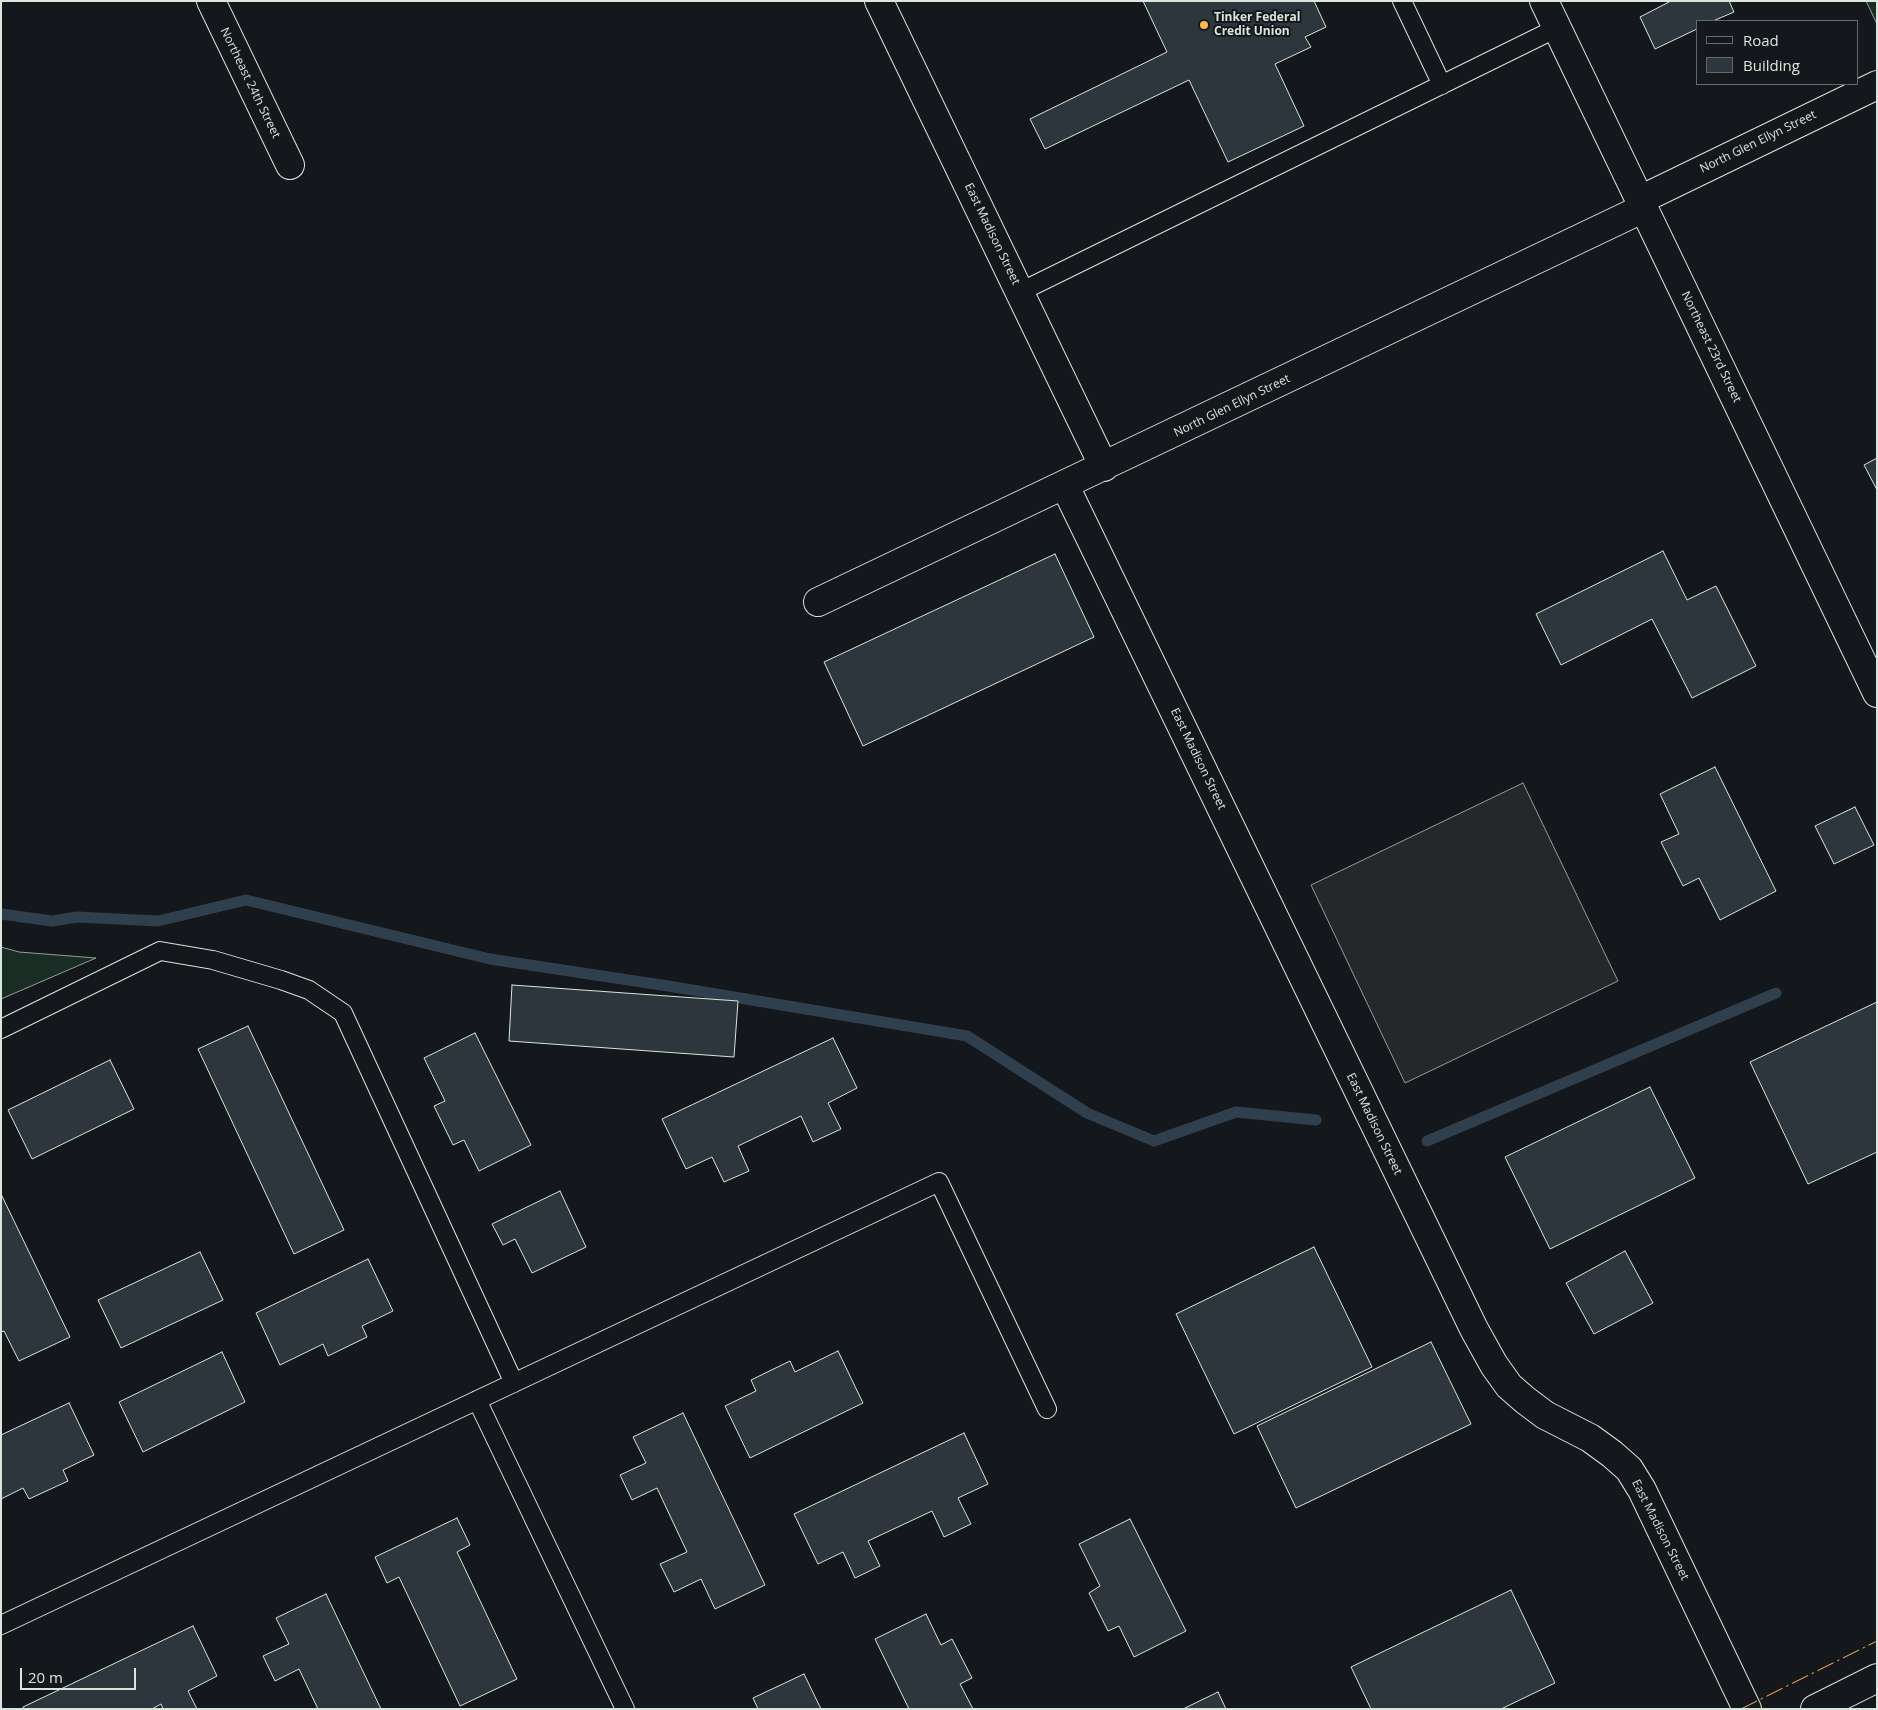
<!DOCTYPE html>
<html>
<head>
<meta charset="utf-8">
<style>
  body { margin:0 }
  #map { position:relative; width:1878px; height:1710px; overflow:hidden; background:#14181c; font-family:"Open Sans",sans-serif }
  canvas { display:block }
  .frame { position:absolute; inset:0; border:2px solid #d8e6dc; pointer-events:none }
  .legend { position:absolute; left:1696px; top:20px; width:162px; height:65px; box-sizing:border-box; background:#14181c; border:1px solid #626a69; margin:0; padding:6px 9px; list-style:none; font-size:15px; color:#d8e6dc }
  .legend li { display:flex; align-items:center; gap:10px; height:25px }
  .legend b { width:25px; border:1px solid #626a69 }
  .scale { position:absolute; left:20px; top:1668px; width:116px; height:22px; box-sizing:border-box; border:2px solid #d8e6dc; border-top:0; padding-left:6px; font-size:15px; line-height:18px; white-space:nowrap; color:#d8e6dc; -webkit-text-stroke:4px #14181c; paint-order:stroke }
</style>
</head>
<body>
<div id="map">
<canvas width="1878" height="1710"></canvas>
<div class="frame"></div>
<ul class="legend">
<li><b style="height:6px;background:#14181c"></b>Road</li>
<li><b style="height:14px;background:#2c363c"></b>Building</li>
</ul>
<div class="scale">20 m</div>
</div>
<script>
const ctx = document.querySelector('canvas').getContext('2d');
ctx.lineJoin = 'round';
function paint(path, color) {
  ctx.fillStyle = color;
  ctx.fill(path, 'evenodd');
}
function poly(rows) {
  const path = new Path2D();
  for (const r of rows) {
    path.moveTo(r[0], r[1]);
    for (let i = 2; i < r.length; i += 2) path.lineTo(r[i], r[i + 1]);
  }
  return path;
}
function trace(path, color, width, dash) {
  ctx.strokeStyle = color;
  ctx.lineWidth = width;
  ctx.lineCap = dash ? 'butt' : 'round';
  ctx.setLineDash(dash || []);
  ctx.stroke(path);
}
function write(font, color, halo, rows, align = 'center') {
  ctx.font = font + ' "Open Sans",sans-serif';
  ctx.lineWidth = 4;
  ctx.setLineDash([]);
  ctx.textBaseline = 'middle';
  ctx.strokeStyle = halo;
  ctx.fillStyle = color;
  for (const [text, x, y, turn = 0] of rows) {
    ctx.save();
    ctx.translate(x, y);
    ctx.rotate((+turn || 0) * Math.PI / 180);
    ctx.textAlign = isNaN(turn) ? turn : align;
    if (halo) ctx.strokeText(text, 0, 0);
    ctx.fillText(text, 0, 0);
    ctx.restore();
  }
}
const green = poly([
  [1866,1,1877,1,1877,24,1866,1],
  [1,947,19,952,96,958,1,999,1,947]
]);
paint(green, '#1a2d24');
trace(green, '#939e99', 1);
const parking = poly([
  [1523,783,1618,981,1405,1083,1311,885,1523,783]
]);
paint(parking, '#24282b');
trace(parking, '#939e99', 1);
trace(poly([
  [1,914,52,921,77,917,158,921,246,900,490,959,668,986,967,1036,1087,1113,1154,1141,1236,1112,1316,1120],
  [1427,1141,1776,993]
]), '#2f3f4d', 11);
const building = poly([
  [1143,1,1314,1,1326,27,1305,37,1311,47,1275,64,1304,126,1228,162,1189,80,1045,149,1030,119,1167,52,1143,1],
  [1671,1,1729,1,1734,12,1713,21,1697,21,1697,29,1655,49,1640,17,1671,1],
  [1877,458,1877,490,1864,465,1877,458],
  [1663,551,1687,600,1716,586,1756,666,1692,698,1652,619,1561,665,1536,614,1663,551],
  [1055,554,1094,637,863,746,824,662,1055,554],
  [1715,767,1776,891,1720,920,1699,878,1683,886,1661,842,1679,834,1660,794,1715,767],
  [1855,807,1874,845,1834,864,1815,826,1855,807],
  [512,985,738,1001,734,1057,509,1041,512,985],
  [1877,1002,1877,1152,1808,1184,1750,1062,1877,1002],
  [248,1026,344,1230,294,1254,198,1049,248,1026],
  [475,1033,531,1145,479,1171,464,1140,453,1145,434,1106,445,1101,424,1058,475,1033],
  [833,1038,857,1088,828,1103,841,1129,813,1142,801,1116,738,1146,749,1171,724,1182,712,1157,686,1169,662,1119,833,1038],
  [110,1060,134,1109,32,1159,8,1110,110,1060],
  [1650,1087,1695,1178,1550,1249,1505,1157,1650,1087],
  [560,1191,586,1247,532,1273,515,1239,503,1245,492,1224,560,1191],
  [1,1194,70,1337,19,1361,4,1331,1,1332,1,1194],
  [1314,1247,1372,1367,1234,1434,1176,1314,1314,1247],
  [1625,1251,1653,1303,1594,1334,1566,1283,1625,1251],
  [200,1252,223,1300,121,1348,98,1300,200,1252],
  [368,1259,393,1311,362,1326,367,1337,328,1356,323,1344,280,1365,256,1313,368,1259],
  [1431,1342,1471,1424,1296,1508,1257,1426,1431,1342],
  [838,1351,863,1403,750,1458,725,1406,756,1391,751,1380,790,1361,795,1372,838,1351],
  [222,1352,245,1402,143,1452,119,1402,222,1352],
  [69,1403,94,1455,63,1470,68,1481,29,1499,23,1488,1,1499,1,1435,69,1403],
  [683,1413,765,1585,715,1609,701,1579,674,1592,660,1564,687,1552,657,1488,632,1500,620,1475,646,1463,633,1437,683,1413],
  [964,1433,988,1484,958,1498,971,1524,944,1537,932,1511,868,1541,880,1566,855,1578,843,1552,818,1564,794,1514,964,1433],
  [457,1518,470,1545,457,1552,517,1679,460,1706,399,1577,387,1583,375,1557,457,1518],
  [1130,1519,1186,1631,1134,1657,1119,1626,1108,1631,1089,1593,1100,1586,1079,1544,1130,1519],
  [1511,1590,1555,1683,1501,1709,1371,1709,1351,1667,1511,1590],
  [326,1594,381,1709,318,1709,299,1669,275,1681,263,1656,289,1644,276,1618,326,1594],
  [926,1614,941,1645,952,1639,972,1678,960,1684,973,1709,909,1709,875,1639,926,1614],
  [193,1626,217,1676,188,1691,197,1709,163,1709,161,1704,152,1709,23,1709,23,1707,193,1626],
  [804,1674,821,1709,758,1709,753,1698,804,1674],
  [1218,1692,1226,1709,1183,1709,1218,1692]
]);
paint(building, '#2c363c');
trace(building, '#d8e6dc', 1);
const lane = poly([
  [1402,1,1442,85],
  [1020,292,1557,28],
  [1,1029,160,951,213,960,281,980,309,990,343,1013,514,1383],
  [477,1400,625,1709],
  [1,1625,939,1182,1047,1409]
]);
const street = poly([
  [211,1,290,165],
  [879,1,1104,467],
  [1640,200,1877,85],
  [1065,486,1474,1329,1494,1365,1509,1386,1525,1400,1545,1415,1590,1438,1612,1454,1629,1469,1642,1490,1747,1709],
  [818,602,1644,208]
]);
const secondary = poly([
  [1815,1709,1877,1678]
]);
const primary = poly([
  [1544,1,1877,693]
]);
trace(lane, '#d8e6dc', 20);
trace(street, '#d8e6dc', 30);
trace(secondary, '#d8e6dc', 30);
trace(primary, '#d8e6dc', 30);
trace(lane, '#14181c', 18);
trace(street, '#14181c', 28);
trace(secondary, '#14181c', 28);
trace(primary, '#14181c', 28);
trace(poly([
  [1741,1709,1877,1641]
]), '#ffb74d', 1, [18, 4, 2.5, 4]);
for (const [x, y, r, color] of [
  [1204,25,5,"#ffb74d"]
]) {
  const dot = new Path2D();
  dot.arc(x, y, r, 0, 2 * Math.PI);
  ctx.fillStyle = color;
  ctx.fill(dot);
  trace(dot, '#14181c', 2);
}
write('bold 12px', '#d8e6dc', '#14181c', [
  ["Tinker Federal",1214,18],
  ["Credit Union",1214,32]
], 'left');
write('12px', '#d8e6dc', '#14181c', [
  ["Northeast 24th Street",250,83,64],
  ["North Glen Ellyn Street",1758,142,-26],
  ["East Madison Street",992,234,64],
  ["Northeast 23rd Street",1711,347,64],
  ["North Glen Ellyn Street",1232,406,-26],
  ["East Madison Street",1198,759,64],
  ["East Madison Street",1374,1124,64],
  ["East Madison Street",1660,1530,63]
]);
</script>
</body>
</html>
